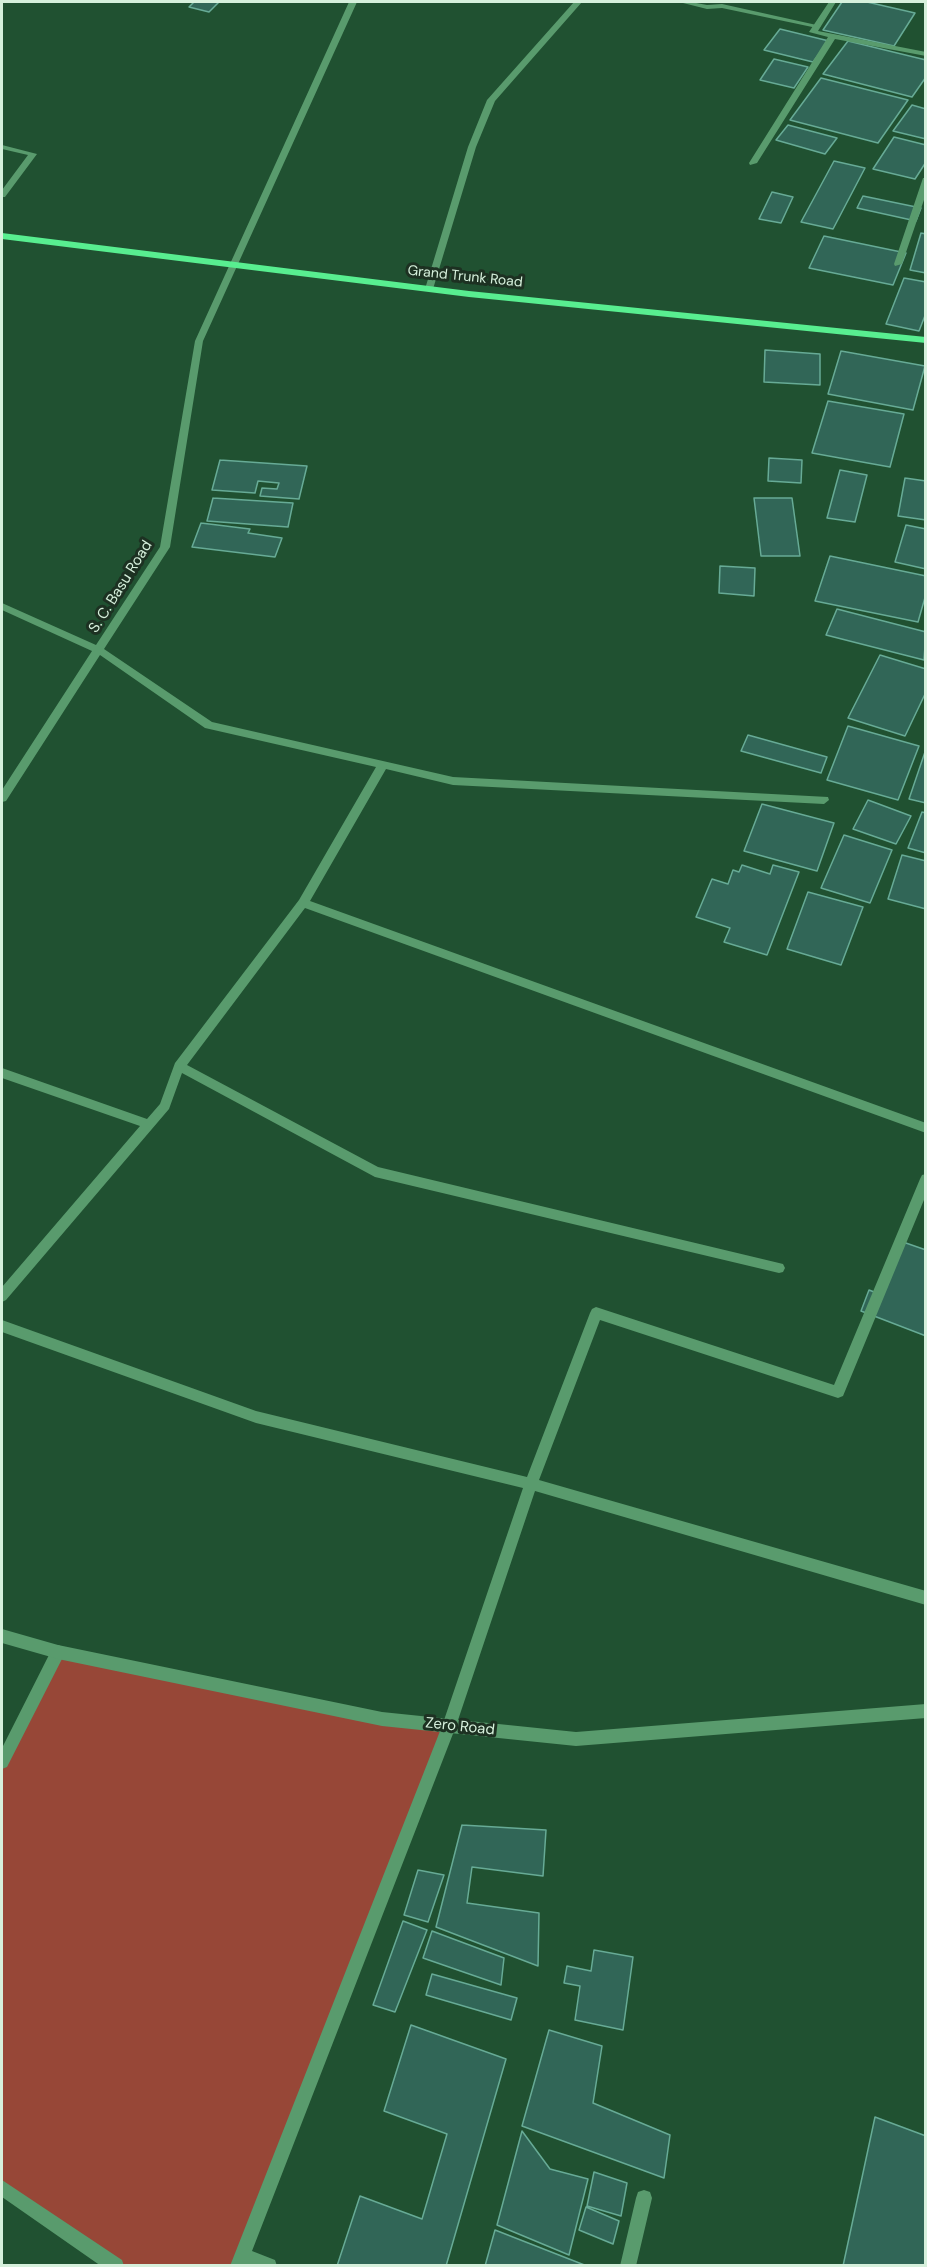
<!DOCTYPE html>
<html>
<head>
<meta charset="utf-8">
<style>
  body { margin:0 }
  #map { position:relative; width:927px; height:2267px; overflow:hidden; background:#205131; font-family:"DM Sans",sans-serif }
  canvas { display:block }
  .frame { position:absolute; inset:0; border:3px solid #d6f0dc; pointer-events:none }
</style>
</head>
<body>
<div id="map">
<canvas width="927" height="2267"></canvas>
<div class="frame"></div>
</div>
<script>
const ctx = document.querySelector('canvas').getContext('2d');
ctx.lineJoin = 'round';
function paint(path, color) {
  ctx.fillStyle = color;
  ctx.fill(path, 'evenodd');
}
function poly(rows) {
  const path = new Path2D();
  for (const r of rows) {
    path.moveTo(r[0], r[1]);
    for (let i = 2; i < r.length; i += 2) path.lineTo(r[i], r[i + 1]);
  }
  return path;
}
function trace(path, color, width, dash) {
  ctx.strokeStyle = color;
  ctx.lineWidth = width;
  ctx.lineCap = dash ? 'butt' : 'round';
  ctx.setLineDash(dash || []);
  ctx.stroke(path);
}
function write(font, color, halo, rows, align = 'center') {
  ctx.font = font + ' "DM Sans",sans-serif';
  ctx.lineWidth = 6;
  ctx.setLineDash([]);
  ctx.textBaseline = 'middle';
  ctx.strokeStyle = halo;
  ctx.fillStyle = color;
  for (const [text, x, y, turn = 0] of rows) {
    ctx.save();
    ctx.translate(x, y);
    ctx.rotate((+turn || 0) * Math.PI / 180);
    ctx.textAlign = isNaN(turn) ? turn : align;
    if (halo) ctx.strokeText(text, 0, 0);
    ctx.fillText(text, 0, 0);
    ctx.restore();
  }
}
paint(poly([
  [58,1652,449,1726,238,2265,116,2265,2,2188,2,1762]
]), '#974737');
const building = poly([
  [194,2,219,2,209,12,189,7,194,2],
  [842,2,867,2,915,13,894,46,823,30,842,2],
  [780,29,829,41,813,62,764,50,780,29],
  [848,41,926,60,926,77,912,97,823,74,848,41],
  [774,59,808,67,794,88,760,80,774,59],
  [821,78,908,100,878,143,790,120,821,78],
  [912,105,926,109,926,139,893,131,912,105],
  [788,125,837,138,825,154,776,140,788,125],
  [894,137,926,145,926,162,915,179,873,169,894,137],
  [834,161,865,168,833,229,801,222,834,161],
  [772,192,793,197,781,223,759,219,772,192],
  [863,196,921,208,916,221,857,208,863,196],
  [921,233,926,234,926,273,910,270,921,233],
  [824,236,906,253,893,285,809,268,824,236],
  [904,278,926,282,926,313,919,331,886,324,904,278],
  [765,350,820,354,820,385,764,382,765,350],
  [841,351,925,366,913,410,828,394,841,351],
  [828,401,904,414,890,467,812,453,828,401],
  [769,458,802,460,801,483,768,481,769,458],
  [220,460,307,466,299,499,260,496,262,488,277,489,279,483,258,481,255,493,212,490,220,460],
  [840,470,867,475,855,522,827,518,840,470],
  [905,478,926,481,926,520,898,516,905,478],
  [213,498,293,503,288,527,207,521,213,498],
  [754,498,792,498,800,556,761,556,754,498],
  [201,523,250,529,248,533,282,538,275,557,192,547,201,523],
  [906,525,926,529,926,569,895,562,906,525],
  [830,556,926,576,926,594,918,622,815,601,830,556],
  [720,566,755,568,754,596,719,593,720,566],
  [837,609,926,632,924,660,826,635,837,609],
  [880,655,926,669,926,692,905,736,848,718,880,655],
  [848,726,919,746,898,800,827,780,848,726],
  [748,735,827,757,821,773,741,751,748,735],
  [926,749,926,803,909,799,926,749],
  [868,800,911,816,896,844,853,829,868,800],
  [762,804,834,823,817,871,744,851,762,804],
  [922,812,926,813,926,853,908,848,922,812],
  [844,835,892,850,870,903,821,888,844,835],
  [902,855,926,861,926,909,888,899,902,855],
  [742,865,770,874,773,865,799,872,767,955,724,942,730,928,696,917,712,879,728,884,733,870,739,872,742,865],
  [808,892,863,907,841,965,787,949,808,892],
  [903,1242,926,1250,926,1336,861,1311,869,1290,882,1295,903,1242],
  [462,1825,546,1830,543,1876,472,1867,467,1903,539,1913,538,1966,436,1927,462,1825],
  [418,1870,444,1875,428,1922,404,1915,418,1870],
  [403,1921,427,1930,395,2012,373,2005,403,1921],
  [432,1931,504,1958,501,1985,423,1958,432,1931],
  [594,1950,633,1957,623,2030,575,2020,580,1986,564,1983,567,1966,591,1971,594,1950],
  [432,1974,517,1998,511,2020,426,1995,432,1974],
  [411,2025,506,2059,446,2266,337,2266,360,2196,422,2219,447,2134,384,2111,411,2025],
  [549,2030,602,2046,593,2103,670,2135,664,2178,522,2126,549,2030],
  [875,2117,926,2136,926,2266,843,2266,875,2117],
  [522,2131,550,2169,588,2179,569,2255,497,2225,522,2131],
  [594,2172,627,2183,621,2216,587,2206,594,2172],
  [586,2207,619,2221,613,2244,579,2230,586,2207],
  [495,2230,587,2266,485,2266,495,2230]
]);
paint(building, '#316657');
trace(building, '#67ab96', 1.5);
paint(poly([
  [679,2,691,2,707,5,722,4,821,26,817,28,722,8,707,9,679,2]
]), '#599b6d');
paint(poly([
  [349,2,357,2,203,341,170,547,104,649,212,722,453,777,828,797,829,800,824,804,453,785,386,769,310,901,926,1123,926,1133,305,908,187,1065,378,1167,779,1263,783,1264,785,1268,783,1272,779,1273,375,1177,182,1073,169,1109,6,1300,2,1302,2,1287,140,1126,2,1078,2,1068,147,1119,160,1104,175,1063,299,900,376,767,205,728,100,655,6,801,2,802,2,790,92,651,2,610,2,603,96,645,160,547,195,341,349,2],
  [574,2,582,2,495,101,476,147,433,289,426,291,425,289,468,147,487,100,574,2],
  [829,2,836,2,818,31,926,52,926,56,835,39,757,163,750,165,749,163,828,37,809,32,829,2],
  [2,145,37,154,5,197,2,197,2,190,28,155,2,149,2,145],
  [923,178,926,178,926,194,902,264,895,266,894,264,923,178],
  [926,1174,926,1195,843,1396,838,1398,600,1320,539,1480,926,1591,926,1605,535,1491,456,1726,252,2251,275,2260,277,2266,230,2266,442,1726,523,1488,256,1423,2,1332,2,1320,256,1411,527,1477,590,1313,592,1309,596,1307,834,1385,920,1179,922,1175,926,1174],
  [58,1645,63,1647,65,1652,63,1657,7,1767,2,1769,2,1748,53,1647,58,1645],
  [2,2180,122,2260,124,2266,101,2266,2,2197,2,2180],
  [644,2190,650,2192,652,2198,636,2266,620,2266,636,2198,638,2192,644,2190]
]), '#599b6d');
paint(poly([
  [2,1629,58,1645,382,1712,576,1732,926,1704,926,1718,576,1746,382,1726,58,1659,2,1643,2,1629]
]), '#599b6d');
paint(poly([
  [2,233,469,291,926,337,926,343,469,297,2,239,2,233]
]), '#58ee90');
write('14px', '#d6f0dc', '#1d3122', [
  ["Grand Trunk Road",465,277,6]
]);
write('15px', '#d6f0dc', '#1d3122', [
  ["S. C. Basu Road",121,587,-58],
  ["Zero Road",460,1727,6]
]);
</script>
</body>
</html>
